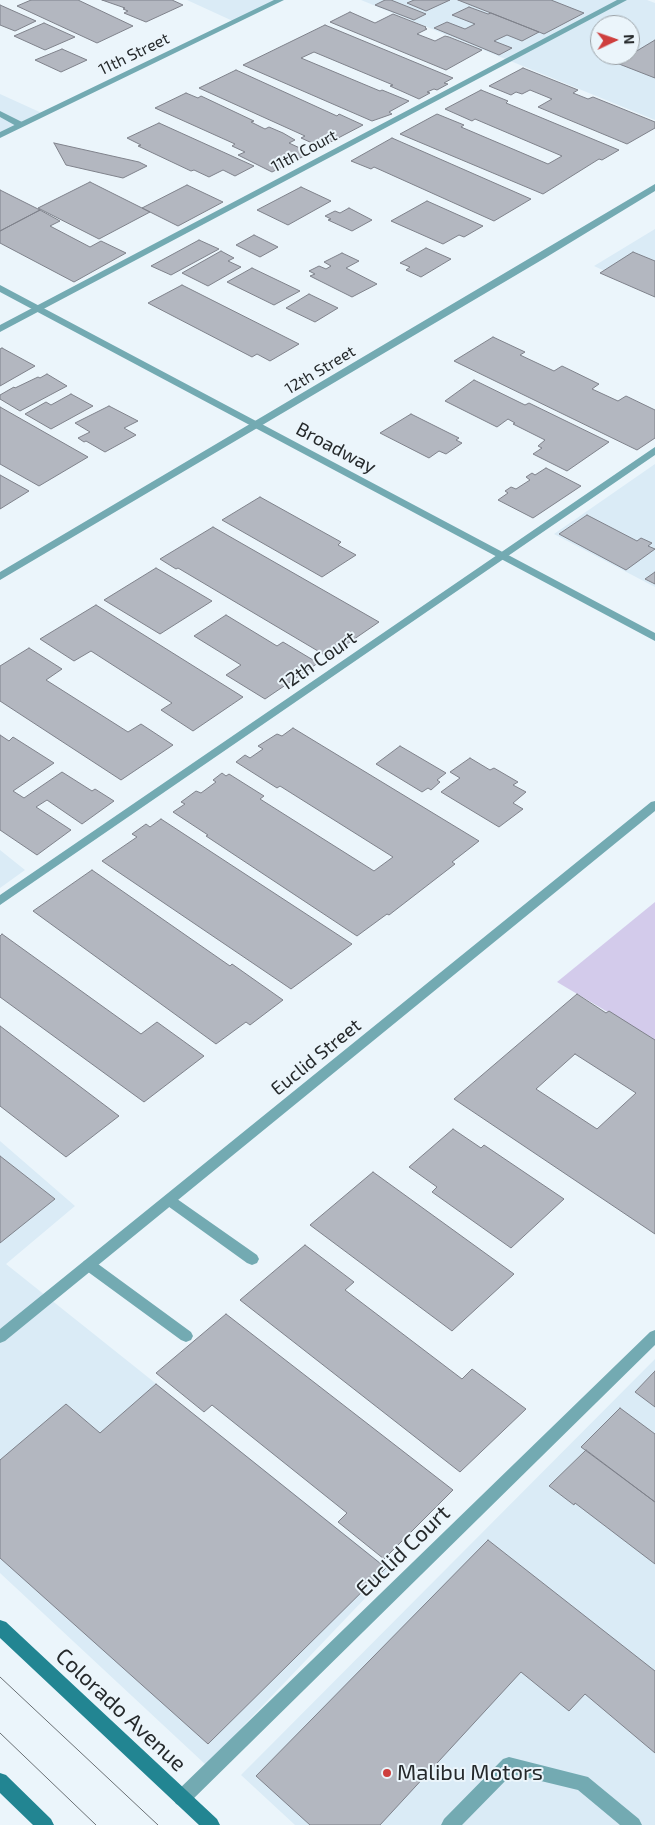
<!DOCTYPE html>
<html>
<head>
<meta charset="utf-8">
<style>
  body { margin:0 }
  #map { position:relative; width:655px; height:1825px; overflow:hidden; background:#ebf5fb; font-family:"Exo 2",sans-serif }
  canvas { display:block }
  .north { position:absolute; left:590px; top:15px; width:50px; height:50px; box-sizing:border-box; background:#ebf5fb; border:1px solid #9ca3a8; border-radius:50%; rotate:87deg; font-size:14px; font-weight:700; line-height:20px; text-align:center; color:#25292b }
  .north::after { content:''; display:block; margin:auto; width:18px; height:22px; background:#ce3f3e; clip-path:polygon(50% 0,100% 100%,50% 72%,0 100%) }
</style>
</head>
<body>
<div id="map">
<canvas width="655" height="1825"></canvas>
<div class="north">N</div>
</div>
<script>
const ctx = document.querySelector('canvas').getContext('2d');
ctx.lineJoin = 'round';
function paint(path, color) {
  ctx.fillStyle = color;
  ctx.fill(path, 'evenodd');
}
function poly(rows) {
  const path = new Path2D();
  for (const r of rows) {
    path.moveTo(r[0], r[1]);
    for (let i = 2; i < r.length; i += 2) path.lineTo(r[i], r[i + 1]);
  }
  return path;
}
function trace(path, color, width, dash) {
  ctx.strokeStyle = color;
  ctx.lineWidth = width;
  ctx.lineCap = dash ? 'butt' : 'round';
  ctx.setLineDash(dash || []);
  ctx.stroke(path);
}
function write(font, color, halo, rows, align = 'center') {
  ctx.font = font + ' "Exo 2",sans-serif';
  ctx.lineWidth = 4;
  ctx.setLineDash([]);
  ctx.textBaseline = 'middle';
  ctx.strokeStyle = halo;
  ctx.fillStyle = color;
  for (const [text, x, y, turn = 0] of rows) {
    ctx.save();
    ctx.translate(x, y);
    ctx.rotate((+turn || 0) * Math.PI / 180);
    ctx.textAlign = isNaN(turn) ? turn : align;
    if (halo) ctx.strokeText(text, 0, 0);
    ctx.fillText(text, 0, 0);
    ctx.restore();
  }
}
paint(poly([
  [187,0,280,0,235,22],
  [361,0,647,0,655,3,655,120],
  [600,25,630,25,630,55,600,55],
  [0,94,44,114,0,135],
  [655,229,655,294,594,266],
  [655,464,655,587,554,534],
  [0,850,25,870,0,888],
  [0,1141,75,1206,6,1264,391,1571,206,1765,0,1573],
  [655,1359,655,1825,295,1825,241,1775]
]), '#daebf6');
paint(poly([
  [655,902,655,1040,557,982]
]), '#d3cbeb');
const building = poly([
  [31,0,78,0,133,26,97,43,17,6,31,0],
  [102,0,172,0,183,5,146,22,124,13,128,11,123,9,125,8,102,0],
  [385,0,391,0,426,14,414,20,375,5,385,0],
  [414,0,450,0,426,11,407,3,414,0],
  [458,0,551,0,584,13,544,34,458,0],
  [0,5,36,21,15,31,0,25,0,5],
  [469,7,488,14,491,13,539,32,522,41,507,35,494,41,512,48,499,55,434,28,447,22,465,29,475,24,452,15,469,7],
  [350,12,375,23,393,14,426,27,425,28,427,29,417,34,435,41,445,36,449,37,482,50,446,70,330,22,350,12],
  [44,23,75,37,45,50,14,36,44,23],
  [325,25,453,78,444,83,448,84,437,90,434,89,427,92,430,93,419,99,390,86,393,85,314,52,301,58,380,91,382,90,409,101,389,112,392,114,372,121,243,65,325,25],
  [655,40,655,78,614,62,630,55,655,40],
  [62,49,87,60,61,72,35,60,62,49],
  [523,68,578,90,573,93,588,99,593,97,655,122,655,128,627,144,538,107,552,99,530,90,522,94,516,92,511,95,489,86,523,68],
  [236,70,337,116,339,114,363,125,321,147,301,138,305,136,199,88,236,70],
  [481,90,508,101,506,103,619,150,602,160,599,159,543,194,400,134,437,114,464,125,461,127,548,164,562,156,475,119,472,121,445,109,481,90],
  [186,93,198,98,201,96,254,121,251,122,265,129,269,127,283,133,295,140,289,143,304,150,304,156,272,172,238,155,245,152,232,146,235,144,155,108,186,93],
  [159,123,254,166,235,176,223,170,209,177,194,170,191,171,138,146,141,145,127,138,159,123],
  [392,138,531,199,494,221,374,167,371,169,351,161,392,138],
  [54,143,139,162,147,166,123,178,66,165,54,143],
  [90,182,150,212,99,239,38,208,90,182],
  [187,185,223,202,178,226,142,208,187,185],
  [301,187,331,201,288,225,257,210,301,187],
  [0,190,40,210,0,231,0,190],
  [427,201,483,226,464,237,459,235,443,244,391,221,427,201],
  [349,208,372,220,352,231,328,220,331,219,325,216,335,211,340,213,349,208],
  [40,210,60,221,50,226,90,247,101,241,126,253,74,282,0,243,0,231,40,210],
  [254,235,278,247,260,257,236,245,254,235],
  [199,240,219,249,171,275,151,266,199,240],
  [426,248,451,259,421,277,406,270,410,267,400,263,426,248],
  [221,251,234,258,228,261,241,267,208,286,182,273,221,251],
  [633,252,655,261,655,297,600,273,633,252],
  [342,253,359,261,346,268,377,284,352,297,310,276,315,274,309,271,319,266,326,269,331,266,324,262,342,253],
  [252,268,300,291,274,305,227,282,252,268],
  [182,285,299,344,270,361,257,354,252,357,148,303,182,285],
  [309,294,338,308,315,322,286,308,309,294],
  [493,337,525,352,520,355,554,371,562,366,599,384,592,389,618,401,626,396,655,410,655,438,637,450,454,361,493,337],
  [2,348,35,366,0,386,0,349,2,348],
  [47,374,67,386,20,411,0,399,0,395,14,387,15,388,38,377,40,378,47,374],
  [474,380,525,405,529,403,609,442,567,471,533,454,542,448,538,446,545,440,513,424,515,423,508,419,497,427,445,401,474,380],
  [71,394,93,406,51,429,25,414,46,402,51,405,71,394],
  [109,406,138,421,124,428,136,435,105,452,86,441,84,442,78,438,90,432,75,423,109,406],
  [0,407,88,457,39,486,0,464,0,407],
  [411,414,459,438,456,440,462,443,446,454,439,451,429,458,380,433,411,414],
  [546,468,581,486,533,518,498,500,508,493,505,491,511,487,516,489,530,480,526,477,532,473,535,475,546,468],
  [0,475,29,491,0,509,0,475],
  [260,497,341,542,338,545,356,555,322,577,222,520,260,497],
  [587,515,637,541,641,538,652,543,648,546,655,549,626,570,559,534,587,515],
  [213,527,379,622,328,657,178,568,176,569,160,559,213,527],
  [156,568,212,601,160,634,104,600,156,568],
  [655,572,655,584,645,579,655,572],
  [96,605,243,697,193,731,161,710,172,703,91,651,74,661,40,639,96,605],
  [226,615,277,646,283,642,318,663,265,699,226,675,241,665,194,636,226,615],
  [29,648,62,669,46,680,128,732,141,724,173,745,121,780,0,701,0,666,29,648],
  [293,728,479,841,452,862,455,864,389,915,387,914,357,936,206,836,208,835,173,812,185,804,181,802,196,791,201,793,216,782,213,780,222,773,226,776,229,774,264,796,260,799,374,871,393,857,280,786,277,788,236,762,245,755,250,758,263,749,258,746,277,734,282,736,293,728],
  [0,735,9,741,13,737,54,763,13,791,24,798,62,772,92,791,95,789,114,801,82,824,47,800,36,807,71,830,37,855,0,830,0,735],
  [400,746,446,773,437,780,440,782,431,790,428,788,422,792,376,764,400,746],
  [470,758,490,770,494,768,518,782,513,785,526,792,513,803,523,809,499,827,441,792,460,778,450,772,470,758],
  [161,819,352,944,291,989,102,861,137,837,132,834,146,824,150,827,161,819],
  [92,870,230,966,232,964,283,1000,250,1025,246,1022,216,1044,33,911,92,870],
  [2,934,141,1034,157,1022,204,1056,144,1102,0,997,0,936,2,934],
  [577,994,606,1013,609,1011,655,1040,655,1234,454,1099,577,994],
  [575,1054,636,1093,597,1129,536,1089,575,1054],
  [0,1026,119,1116,66,1157,0,1106,0,1026],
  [453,1129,481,1148,484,1145,564,1199,511,1248,432,1192,437,1187,409,1167,453,1129],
  [0,1156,55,1199,0,1243,0,1156],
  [373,1172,514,1274,452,1331,310,1225,373,1172],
  [305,1245,354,1282,345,1290,462,1379,472,1369,526,1409,460,1472,240,1300,305,1245],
  [226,1314,453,1490,384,1559,338,1522,347,1513,212,1405,204,1412,156,1373,226,1314],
  [655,1371,655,1407,635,1392,655,1371],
  [156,1384,386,1568,208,1744,0,1558,0,1460,66,1404,100,1433,156,1384],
  [620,1408,655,1434,655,1502,581,1447,620,1408],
  [586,1450,655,1502,655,1564,575,1503,574,1505,549,1486,586,1450],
  [488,1540,655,1671,655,1753,585,1694,569,1711,521,1672,380,1825,310,1825,256,1776,488,1540]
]);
paint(building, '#b3b7c0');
trace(building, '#7f828b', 1);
paint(poly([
  [617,0,627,0,0,332,0,325,617,0],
  [0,111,24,123,25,125,18,127,0,117,0,111],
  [655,447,655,455,0,905,0,895,655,447],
  [170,1194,257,1255,259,1259,257,1263,252,1265,247,1263,165,1204,163,1200,165,1196,170,1194],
  [89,1259,94,1261,191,1332,193,1336,191,1340,186,1342,181,1340,84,1269,82,1265,84,1261,89,1259],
  [655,1330,655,1345,188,1804,182,1806,176,1804,173,1798,176,1792,650,1332,655,1330],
  [509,1757,588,1777,639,1819,642,1825,620,1825,578,1790,512,1774,462,1825,441,1825,444,1819,503,1759,509,1757]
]), '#73aab2');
paint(poly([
  [655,184,655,191,545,258,0,580,0,572,655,184],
  [655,801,655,811,5,1341,0,1343,0,1329,651,802,655,801]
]), '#73aab2');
paint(poly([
  [274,0,284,0,0,138,0,132,274,0],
  [0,285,655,633,655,641,0,292,0,285]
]), '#73aab2');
paint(poly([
  [0,1620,6,1622,217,1819,220,1825,199,1825,0,1638,0,1620],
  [0,1773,6,1775,51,1819,54,1825,33,1825,0,1793,0,1773]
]), '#228592');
trace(poly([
  [0,1677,158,1825],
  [0,1733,96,1825]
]), '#6a7074', 1);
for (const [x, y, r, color] of [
  [387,1773,5,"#ce3f3e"]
]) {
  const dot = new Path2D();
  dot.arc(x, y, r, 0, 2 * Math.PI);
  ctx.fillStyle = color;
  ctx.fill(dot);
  trace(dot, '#ebf5fb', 2);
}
write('16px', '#25292b', '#ebf5fb', [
  ["11th Street",134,54,-26],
  ["11th Court",304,151,-28],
  ["12th Street",320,370,-31]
]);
write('19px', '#25292b', '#ebf5fb', [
  ["Broadway",336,448,28],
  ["12th Court",318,661,-35],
  ["Euclid Street",316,1057,-39]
]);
write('22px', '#25292b', '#ebf5fb', [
  ["Euclid Court",403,1551,-44],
  ["Colorado Avenue",121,1710,43]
]);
write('22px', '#25292b', '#ebf5fb', [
  ["Malibu Motors",397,1773]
], 'left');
</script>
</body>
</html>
